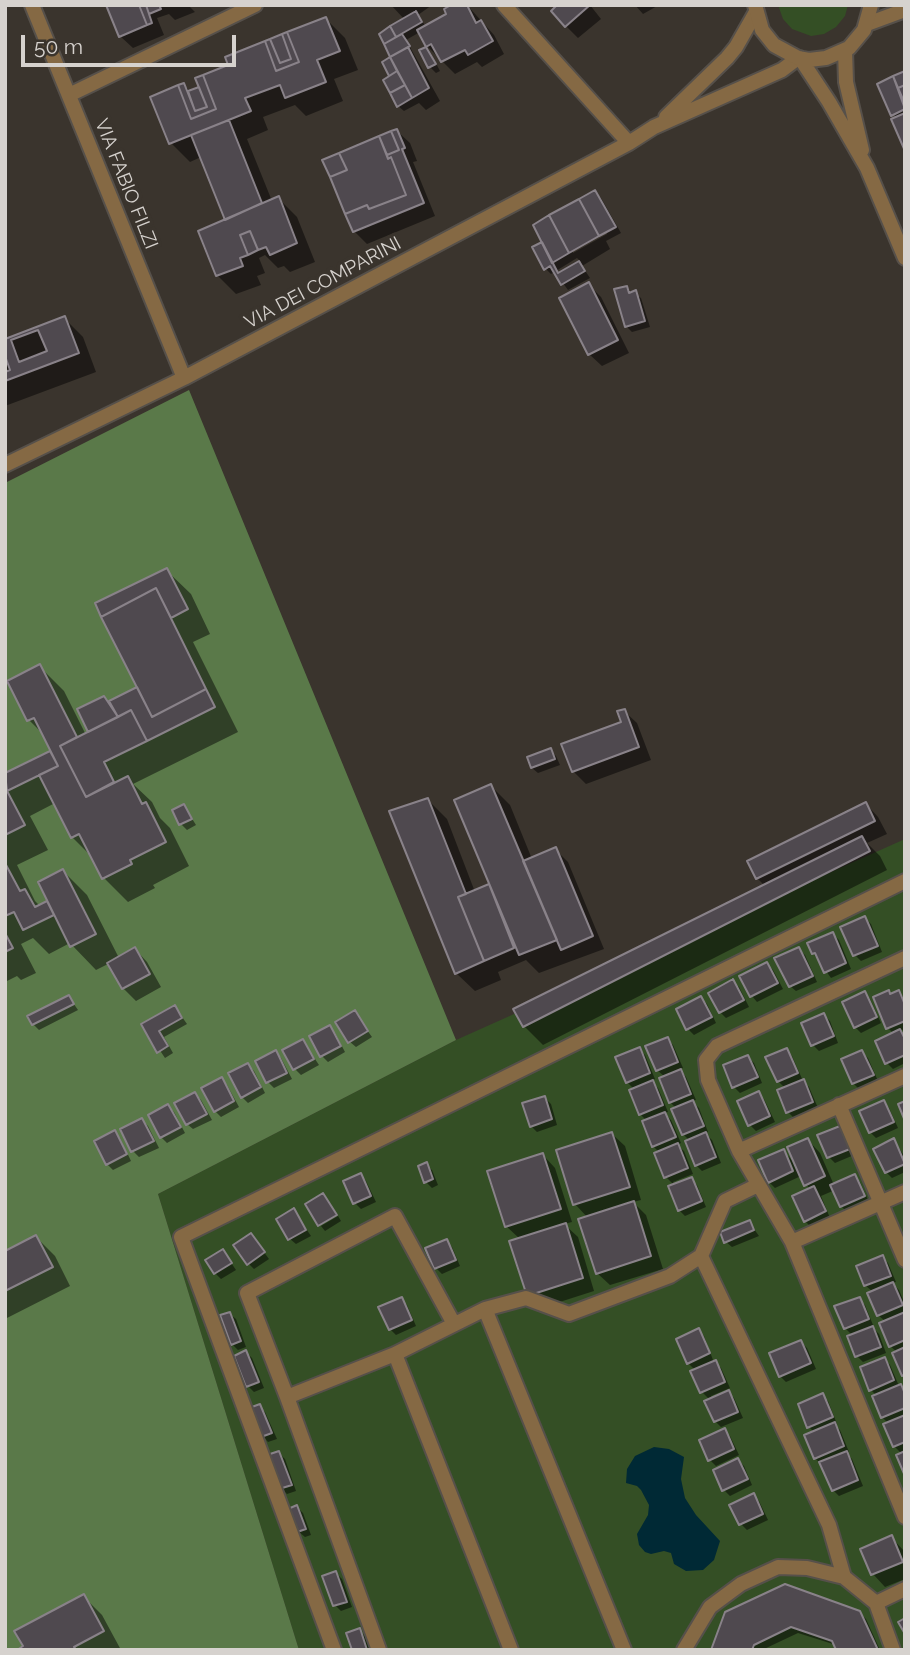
<!DOCTYPE html>
<html>
<head>
<meta charset="utf-8">
<style>
  body { margin:0 }
  #map { position:relative; width:910px; height:1655px; overflow:hidden; background:#3a342d; font-family:Raleway,sans-serif }
  canvas { display:block }
  .frame { position:absolute; inset:0; border:7px solid #d6d2ce; pointer-events:none }
  .scale { position:absolute; left:21px; top:35px; width:215px; height:32px; box-sizing:border-box; border:4px solid #d6d2ce; border-top:0; padding-left:9px; font-size:21px; line-height:24px; white-space:nowrap; color:#d6d2ce; -webkit-text-stroke:5px #3a342d; paint-order:stroke }
</style>
</head>
<body>
<div id="map">
<canvas width="910" height="1655"></canvas>
<div class="frame"></div>
<div class="scale">50 m</div>
</div>
<script>
const ctx = document.querySelector('canvas').getContext('2d');
ctx.lineJoin = 'round';
function paint(path, color) {
  ctx.fillStyle = color;
  ctx.fill(path, 'evenodd');
}
function poly(rows) {
  const path = new Path2D();
  for (const r of rows) {
    path.moveTo(r[0], r[1]);
    for (let i = 2; i < r.length; i += 2) path.lineTo(r[i], r[i + 1]);
  }
  return path;
}
function trace(path, color, width, dash) {
  ctx.strokeStyle = color;
  ctx.lineWidth = width;
  ctx.lineCap = dash ? 'butt' : 'round';
  ctx.setLineDash(dash || []);
  ctx.stroke(path);
}
function write(font, color, halo, rows, align = 'center') {
  ctx.font = font + ' Raleway,sans-serif';
  ctx.lineWidth = 7;
  ctx.setLineDash([]);
  ctx.textBaseline = 'middle';
  ctx.strokeStyle = halo;
  ctx.fillStyle = color;
  for (const [text, x, y, turn = 0] of rows) {
    ctx.save();
    ctx.translate(x, y);
    ctx.rotate((+turn || 0) * Math.PI / 180);
    ctx.textAlign = isNaN(turn) ? turn : align;
    if (halo) ctx.strokeText(text, 0, 0);
    ctx.fillText(text, 0, 0);
    ctx.restore();
  }
}
paint(poly([
  [778,5,848,5,845,16,836,27,824,34,811,36,792,29,783,19],
  [905,839,905,1650,299,1650,158,1194,456,1040]
]), '#344f25');
paint(poly([
  [189,390,456,1040,158,1194,299,1650,5,1650,5,483]
]), '#5a7949');
paint(poly([
  [654,1447,669,1449,684,1457,681,1479,685,1498,696,1515,720,1541,714,1560,703,1570,686,1571,674,1564,671,1553,664,1551,651,1554,645,1552,639,1545,637,1534,648,1515,649,1505,641,1490,637,1486,626,1483,627,1469,635,1456]
]), '#002935');
paint(poly([
  [107,5,188,5,195,12,175,20,169,14,157,18,164,35,133,48,120,36],
  [391,5,432,5,418,15,426,27,467,5,494,35,504,54,482,67,477,62,455,74,428,47,420,32,406,40,440,101,426,110,419,103,404,111,398,106,392,76,384,63,393,58,381,35,405,20],
  [590,5,601,19,578,38,566,26],
  [635,5,659,5,643,14],
  [326,19,345,38,358,70,334,79,343,101,306,116,295,105,263,117,268,130,247,139,272,201,278,198,297,217,315,262,290,272,284,266,278,268,265,255,259,258,265,273,257,276,261,285,236,294,217,275,227,221,201,157,190,162,171,143,184,85,190,91,201,88,230,66],
  [428,48,440,71,436,73,430,67,422,51],
  [905,73,905,147,896,118,879,84],
  [397,131,410,143,417,161,413,162,435,216,367,244,354,231,325,161],
  [595,192,601,198,621,233,606,241,610,249,582,266,590,278,568,290,557,275,581,262,577,258,551,274,545,268,544,242],
  [606,231,607,234,573,253,573,249],
  [589,285,601,297,629,353,602,366,589,354],
  [626,288,641,298,650,327,632,332,626,326],
  [64,318,83,337,96,372,5,406,5,340],
  [166,570,191,594,210,634,193,642,238,732,133,784,152,802,160,818,170,828,189,866,153,885,155,888,128,902,104,878,94,859,72,837,55,803,30,816,48,850,17,865,35,901,40,906,49,902,63,871,87,895,119,958,135,949,147,962,161,987,136,1001,123,988,110,963,96,970,70,943,49,954,33,938,21,944,36,973,21,980,17,976,5,982,5,768,9,773,53,752,44,735,29,720,40,667,64,691,86,735,108,703,139,688,97,604],
  [624,711,637,723,651,760,586,784,573,771,623,723],
  [550,750,556,756,560,765,538,773,532,768,529,758],
  [491,786,510,805,532,859,555,849,568,862,604,949,539,973,526,960,498,972,501,980,475,991,456,973,428,800,447,819,475,892,488,887,494,892],
  [866,804,878,817,887,834,867,843,880,856,887,870,543,1045,524,1026,765,886,757,878],
  [184,806,196,825,187,830,181,824],
  [865,918,871,924,882,952,861,961,855,955,843,928],
  [833,934,839,940,851,969,831,978,813,953],
  [799,949,805,955,817,982,796,991,790,986],
  [767,964,773,970,783,989,757,1002,752,996],
  [733,982,739,987,749,1007,726,1018,720,1012],
  [898,992,905,999,905,1029,900,1031,905,1036,905,1063,893,1069,887,1063,894,1034,888,1028,891,995],
  [864,993,870,999,881,1023,861,1033,855,1027],
  [69,997,78,1010,39,1030,33,1024],
  [701,998,707,1004,716,1023,694,1035,688,1029],
  [175,1007,187,1024,164,1037,173,1053,165,1058,143,1025],
  [354,1012,372,1037,356,1047,350,1042],
  [824,1015,830,1021,838,1043,819,1051,813,1045],
  [329,1027,335,1033,345,1052,328,1062,322,1056],
  [667,1039,673,1045,683,1068,679,1069,686,1077,696,1100,692,1101,699,1108,708,1132,705,1133,712,1140,721,1163,702,1171,696,1165,690,1141,683,1134,677,1109,670,1102,665,1077,657,1070],
  [303,1041,319,1065,301,1075,295,1069,285,1051],
  [639,1049,645,1055,655,1079,651,1081,658,1088,668,1112,664,1113,671,1120,681,1143,677,1145,684,1151,693,1174,673,1182,675,1185,691,1179,697,1185,706,1207,685,1216,679,1210,674,1185,666,1177,660,1153,653,1146,647,1121,641,1115,631,1091,634,1089,627,1082,617,1058],
  [786,1050,792,1056,803,1081,809,1087,818,1108,794,1118,788,1112,785,1088,778,1081],
  [275,1052,281,1058,292,1079,274,1088,268,1082,257,1062],
  [862,1052,868,1058,878,1081,859,1089,853,1083],
  [748,1057,754,1063,762,1083,740,1093,734,1087],
  [248,1065,254,1071,265,1093,248,1103,242,1097],
  [222,1079,227,1085,239,1107,221,1117,215,1111],
  [758,1093,764,1099,775,1122,756,1131,750,1125],
  [195,1094,201,1100,212,1120,193,1129,187,1124],
  [545,1098,551,1104,557,1125,537,1132,531,1126],
  [883,1102,889,1108,898,1128,876,1138,870,1132],
  [168,1106,174,1112,185,1133,167,1143,161,1137],
  [142,1120,148,1126,159,1148,139,1157,133,1151,122,1130],
  [840,1128,845,1134,854,1155,835,1163,829,1157],
  [114,1132,120,1138,131,1161,113,1170,107,1164],
  [612,1134,625,1146,641,1200,633,1202,646,1215,663,1269,610,1285,597,1273,588,1218,575,1204],
  [808,1140,820,1153,834,1185,854,1176,860,1182,869,1202,847,1212,841,1206,835,1190,821,1196,830,1218,811,1227,805,1221,810,1190,801,1176,775,1188,769,1182,783,1151,795,1163],
  [894,1141,905,1157,905,1172,892,1178,886,1172],
  [543,1155,555,1168,572,1222,564,1224,578,1237,594,1291,541,1308,528,1295,520,1239,506,1226],
  [426,1165,432,1170,438,1185,432,1188,426,1182],
  [361,1175,366,1181,376,1202,361,1209,355,1203],
  [294,1211,311,1236,296,1244,290,1239],
  [338,1216,341,1221,325,1231,321,1226],
  [749,1222,759,1236,732,1247,726,1242],
  [251,1235,269,1259,254,1269,248,1263],
  [36,1237,55,1256,70,1286,5,1319,5,1253],
  [446,1241,452,1247,460,1266,442,1274,436,1268],
  [223,1251,236,1270,221,1279,215,1273],
  [882,1257,888,1263,896,1282,892,1283,899,1290,905,1304,905,1376,897,1352,890,1346,886,1322,878,1315,873,1292,865,1285],
  [401,1299,407,1305,416,1326,396,1335,390,1329],
  [859,1299,865,1305,873,1325,871,1326,879,1334,886,1353,863,1362,857,1356,853,1336,845,1328],
  [230,1314,236,1319,246,1347,238,1350,232,1344],
  [698,1330,704,1336,713,1360,721,1368,730,1388,711,1396,712,1399,729,1392,734,1398,743,1418,721,1427,715,1421,710,1400,702,1392,696,1371,688,1363],
  [801,1342,807,1348,816,1369,786,1382,780,1376],
  [246,1352,252,1358,264,1388,254,1392,248,1386],
  [884,1359,890,1365,899,1386,905,1390,905,1471,902,1454,894,1446,888,1423,882,1417,877,1396,871,1390],
  [822,1396,828,1401,837,1424,835,1425,840,1430,849,1452,846,1453,852,1459,863,1486,839,1496,833,1490,821,1464,815,1458,815,1433,809,1427],
  [259,1406,265,1412,277,1439,268,1442,263,1436],
  [724,1430,730,1436,739,1455,716,1466,710,1460],
  [279,1453,285,1459,296,1491,287,1494,281,1488],
  [738,1460,744,1466,752,1485,730,1496,724,1490],
  [753,1495,759,1501,768,1520,747,1530,741,1524,732,1506],
  [297,1507,303,1513,311,1535,305,1537,299,1532,291,1510],
  [891,1537,905,1552,905,1579,885,1587,873,1574],
  [336,1573,342,1579,352,1607,341,1611,335,1605],
  [83,1596,102,1615,121,1650,21,1650],
  [859,1612,866,1619,880,1650,838,1650,836,1645,798,1633,762,1650,713,1650,727,1613],
  [359,1630,365,1636,370,1650,354,1650]
]), '#0007');
const building = poly([
  [106,5,139,5,147,25,119,37,106,5],
  [139,5,146,5,152,23,147,25,139,5],
  [146,5,159,5,161,9,149,14,146,5],
  [451,5,467,5,476,23,481,20,493,41,468,55,465,50,441,62,431,44,426,47,417,30,446,14,444,9,451,5],
  [557,5,590,5,565,27,551,11,557,5],
  [416,11,422,22,396,37,390,26,416,11],
  [326,17,340,51,317,60,326,82,285,98,280,85,245,98,251,111,169,144,150,97,178,85,191,119,216,109,203,75,228,65,225,57,265,41,276,71,299,62,287,32,326,17],
  [390,26,396,37,384,44,379,34,390,26],
  [287,32,299,62,276,71,265,41,270,39,280,63,291,59,282,34,287,32],
  [282,34,291,59,280,63,270,39,282,34],
  [402,34,410,46,390,57,384,44,402,34],
  [408,47,429,88,412,98,390,57,408,47],
  [426,47,436,64,428,68,419,50,426,47],
  [390,57,397,71,389,76,382,62,390,57],
  [397,71,405,85,390,93,383,80,397,71],
  [905,71,905,85,898,88,893,76,905,71],
  [203,75,216,109,191,119,178,85,184,83,195,111,207,107,195,78,203,75],
  [893,76,905,109,891,116,877,84,893,76],
  [405,85,412,98,397,107,390,93,405,85],
  [905,85,905,104,898,88,905,85],
  [199,87,207,107,195,111,188,91,199,87],
  [905,113,905,151,891,119,905,113],
  [229,120,262,203,225,220,191,135,229,120],
  [397,129,405,148,402,149,424,203,353,232,345,214,367,205,369,209,406,195,391,157,388,159,387,155,399,150,391,131,397,129],
  [391,131,399,150,387,155,379,136,391,131],
  [379,136,388,159,391,157,406,195,369,209,367,205,345,214,330,177,347,170,339,153,379,136],
  [339,153,347,170,330,177,322,160,339,153],
  [595,190,616,227,599,236,579,199,595,190],
  [279,196,297,243,270,255,266,247,258,250,250,231,240,235,248,255,240,258,243,266,216,276,198,231,279,196],
  [579,199,599,236,569,253,549,215,579,199],
  [549,215,569,253,552,263,533,225,549,215],
  [250,231,258,250,248,255,240,235,250,231],
  [542,242,558,273,579,261,585,271,561,285,550,266,544,270,532,247,542,242],
  [589,282,618,340,588,355,559,298,589,282],
  [627,286,629,293,636,290,645,321,625,327,614,289,627,286],
  [65,316,79,353,5,381,5,372,10,370,5,356,5,339,65,316],
  [38,330,47,351,19,362,11,340,38,330],
  [167,568,188,609,171,618,156,588,101,617,95,603,167,568],
  [156,588,206,689,152,717,101,617,156,588],
  [40,664,77,737,60,746,86,797,128,776,142,804,146,802,166,842,130,860,132,864,102,879,79,834,71,838,39,775,58,766,34,718,27,721,7,681,40,664],
  [137,687,152,717,206,689,215,707,147,741,131,710,118,717,109,701,137,687],
  [104,696,118,717,88,732,77,709,104,696],
  [625,709,639,747,572,772,561,744,621,722,617,711,625,709],
  [131,710,147,741,104,762,114,782,86,797,60,746,131,710],
  [551,748,555,759,531,768,527,757,551,748],
  [50,751,58,766,7,791,5,773,50,751],
  [491,784,557,940,519,955,454,800,491,784],
  [5,787,25,825,5,835,5,787],
  [428,798,466,894,458,897,484,961,455,974,389,811,428,798],
  [866,802,875,821,756,879,747,861,866,802],
  [184,804,192,819,179,825,172,810,184,804],
  [862,836,870,851,523,1027,513,1009,862,836],
  [556,847,593,936,561,950,523,861,556,847],
  [5,863,20,891,25,889,35,907,47,901,54,915,23,930,14,912,5,916,5,863],
  [63,869,96,934,70,947,38,882,63,869],
  [489,884,514,948,484,961,458,897,489,884],
  [865,916,878,946,853,956,840,927,865,916],
  [833,932,846,963,824,973,815,953,812,954,807,943,833,932],
  [5,933,13,948,5,952,5,933],
  [135,947,150,974,122,989,107,963,135,947],
  [799,947,813,976,789,987,774,958,799,947],
  [767,962,778,983,750,997,739,976,767,962],
  [733,979,744,1000,719,1013,708,993,733,979],
  [889,990,890,994,899,990,905,1005,905,1021,886,1029,873,997,889,990],
  [865,991,877,1017,854,1028,842,1002,865,991],
  [69,995,74,1004,32,1025,27,1016,69,995],
  [701,996,712,1017,686,1030,676,1009,701,996],
  [175,1005,182,1018,159,1031,168,1046,157,1053,141,1024,175,1005],
  [355,1010,368,1031,348,1043,335,1022,355,1010],
  [824,1013,834,1036,811,1046,801,1023,824,1013],
  [330,1025,341,1046,320,1057,309,1036,330,1025],
  [900,1029,905,1039,905,1055,885,1064,875,1041,900,1029],
  [668,1037,678,1062,656,1071,645,1046,668,1037],
  [303,1039,314,1059,293,1070,282,1050,303,1039],
  [640,1047,650,1073,626,1083,615,1057,640,1047],
  [787,1048,798,1073,777,1082,765,1057,787,1048],
  [276,1050,287,1073,266,1083,255,1061,276,1050],
  [862,1050,874,1075,852,1084,841,1059,862,1050],
  [748,1055,758,1077,732,1088,723,1065,748,1055],
  [248,1063,261,1087,241,1098,228,1073,248,1063],
  [681,1069,691,1094,669,1103,659,1078,681,1069],
  [222,1077,234,1101,214,1112,201,1088,222,1077],
  [804,1079,813,1102,786,1113,777,1090,804,1079],
  [653,1080,663,1105,639,1115,629,1090,653,1080],
  [759,1091,770,1116,748,1126,737,1101,759,1091],
  [195,1092,207,1114,186,1125,174,1103,195,1092],
  [545,1096,552,1119,530,1127,522,1103,545,1096],
  [693,1100,704,1126,682,1135,671,1109,693,1100],
  [884,1100,894,1122,869,1133,859,1111,884,1100],
  [905,1101,905,1121,898,1104,905,1101],
  [168,1104,181,1127,160,1138,148,1115,168,1104],
  [665,1112,676,1137,652,1147,642,1121,665,1112],
  [142,1118,154,1141,131,1152,120,1129,142,1118],
  [840,1126,850,1149,827,1158,817,1135,840,1126],
  [115,1130,127,1154,106,1165,94,1141,115,1130],
  [612,1132,630,1187,573,1205,556,1150,612,1132],
  [706,1132,716,1157,695,1166,685,1141,706,1132],
  [808,1138,825,1176,804,1186,787,1147,808,1138],
  [894,1138,905,1164,885,1173,873,1149,894,1138],
  [678,1143,688,1168,664,1178,654,1153,678,1143],
  [784,1149,793,1171,768,1183,758,1160,784,1149],
  [543,1153,561,1209,505,1227,487,1171,543,1153],
  [427,1162,433,1179,424,1183,418,1166,427,1162],
  [361,1173,371,1196,353,1204,343,1181,361,1173],
  [855,1174,865,1196,840,1207,830,1185,855,1174],
  [692,1177,702,1201,678,1211,668,1186,692,1177],
  [814,1186,826,1211,804,1222,792,1196,814,1186],
  [323,1193,337,1215,318,1226,305,1204,323,1193],
  [634,1201,651,1256,596,1274,578,1219,634,1201],
  [294,1208,306,1230,288,1240,276,1219,294,1208],
  [750,1220,754,1230,724,1243,720,1232,750,1220],
  [566,1223,583,1278,527,1296,509,1241,566,1223],
  [251,1233,265,1252,247,1265,233,1245,251,1233],
  [36,1235,53,1267,5,1291,5,1251,36,1235],
  [447,1239,456,1260,434,1269,425,1248,447,1239],
  [223,1249,232,1263,214,1274,205,1260,223,1249],
  [883,1255,891,1276,864,1286,856,1266,883,1255],
  [893,1282,903,1305,877,1316,867,1293,893,1282],
  [402,1297,412,1320,389,1330,378,1307,402,1297],
  [860,1297,869,1319,844,1329,834,1306,860,1297],
  [230,1312,241,1341,231,1345,220,1315,230,1312],
  [905,1312,905,1340,889,1347,879,1323,905,1312],
  [873,1326,881,1347,855,1357,847,1336,873,1326],
  [699,1328,710,1353,687,1364,676,1339,699,1328],
  [801,1340,811,1363,779,1377,769,1353,801,1340],
  [905,1347,905,1375,902,1376,892,1353,905,1347],
  [246,1350,259,1382,246,1387,234,1356,246,1350],
  [885,1357,894,1380,869,1391,860,1367,885,1357],
  [716,1360,725,1382,700,1393,690,1371,716,1360],
  [901,1384,905,1394,905,1408,881,1418,872,1396,901,1384],
  [729,1390,738,1412,714,1422,704,1401,729,1390],
  [823,1393,833,1417,807,1428,798,1404,823,1393],
  [260,1404,272,1433,261,1437,249,1408,260,1404],
  [905,1415,905,1442,893,1447,883,1424,905,1415],
  [835,1422,844,1446,814,1459,804,1435,835,1422],
  [725,1428,734,1449,708,1461,699,1440,725,1428],
  [279,1451,292,1485,279,1489,267,1455,279,1451],
  [847,1451,858,1480,832,1491,819,1462,847,1451],
  [905,1451,905,1476,896,1455,905,1451],
  [738,1458,748,1479,722,1491,713,1470,738,1458],
  [754,1493,763,1514,739,1525,729,1505,754,1493],
  [297,1505,306,1529,297,1532,288,1509,297,1505],
  [892,1535,903,1562,871,1575,860,1549,892,1535],
  [336,1571,347,1602,333,1606,322,1576,336,1571],
  [785,1584,860,1611,878,1650,836,1650,832,1641,791,1627,754,1645,752,1650,711,1650,725,1612,785,1584],
  [84,1594,104,1631,74,1647,76,1650,17,1650,23,1646,14,1631,84,1594],
  [905,1618,905,1634,898,1622,905,1618],
  [360,1628,367,1650,352,1650,346,1633,360,1628]
]);
paint(building, '#4f494f');
trace(building, '#898289', 2);
const service = poly([
  [905,958,717,1046,706,1060,708,1080,739,1151,792,1242,905,1517],
  [839,1105,905,1260],
  [739,1151,905,1076],
  [758,1185,725,1201,701,1256,829,1525,844,1577],
  [792,1242,905,1192],
  [485,1309,526,1298,569,1314,670,1276,701,1256],
  [395,1354,511,1650],
  [287,1397,395,1354,485,1309,624,1650],
  [876,1603,905,1589],
  [334,1650,181,1237,905,881],
  [379,1650,287,1397,247,1293,395,1216,454,1324],
  [684,1650,710,1607,741,1584,778,1567,807,1568,844,1577,876,1603,893,1650]
]);
const minor = poly([
  [32,5,184,378],
  [504,5,629,143],
  [867,24,905,10],
  [69,95,255,5],
  [666,117,727,58,736,47,756,12],
  [5,465,184,378,629,143,654,127,782,70,798,58]
]);
const tertiary = poly([
  [755,5,762,30,774,45,798,58,809,60,826,58,849,48,864,30,871,5],
  [845,50,846,82,862,150],
  [800,58,829,102,867,168,905,258]
]);
trace(service, '#56504a', 18);
trace(minor, '#56504a', 18);
trace(tertiary, '#56504a', 18);
trace(service, '#856944', 14);
trace(minor, '#856944', 14);
trace(tertiary, '#856944', 14);
write('19px', '#d6d2ce', '#3a342d', [
  ["VIA FABIO FILZI",126,184,68],
  ["VIA DEI COMPARINI",323,283,-28]
]);
</script>
</body>
</html>
